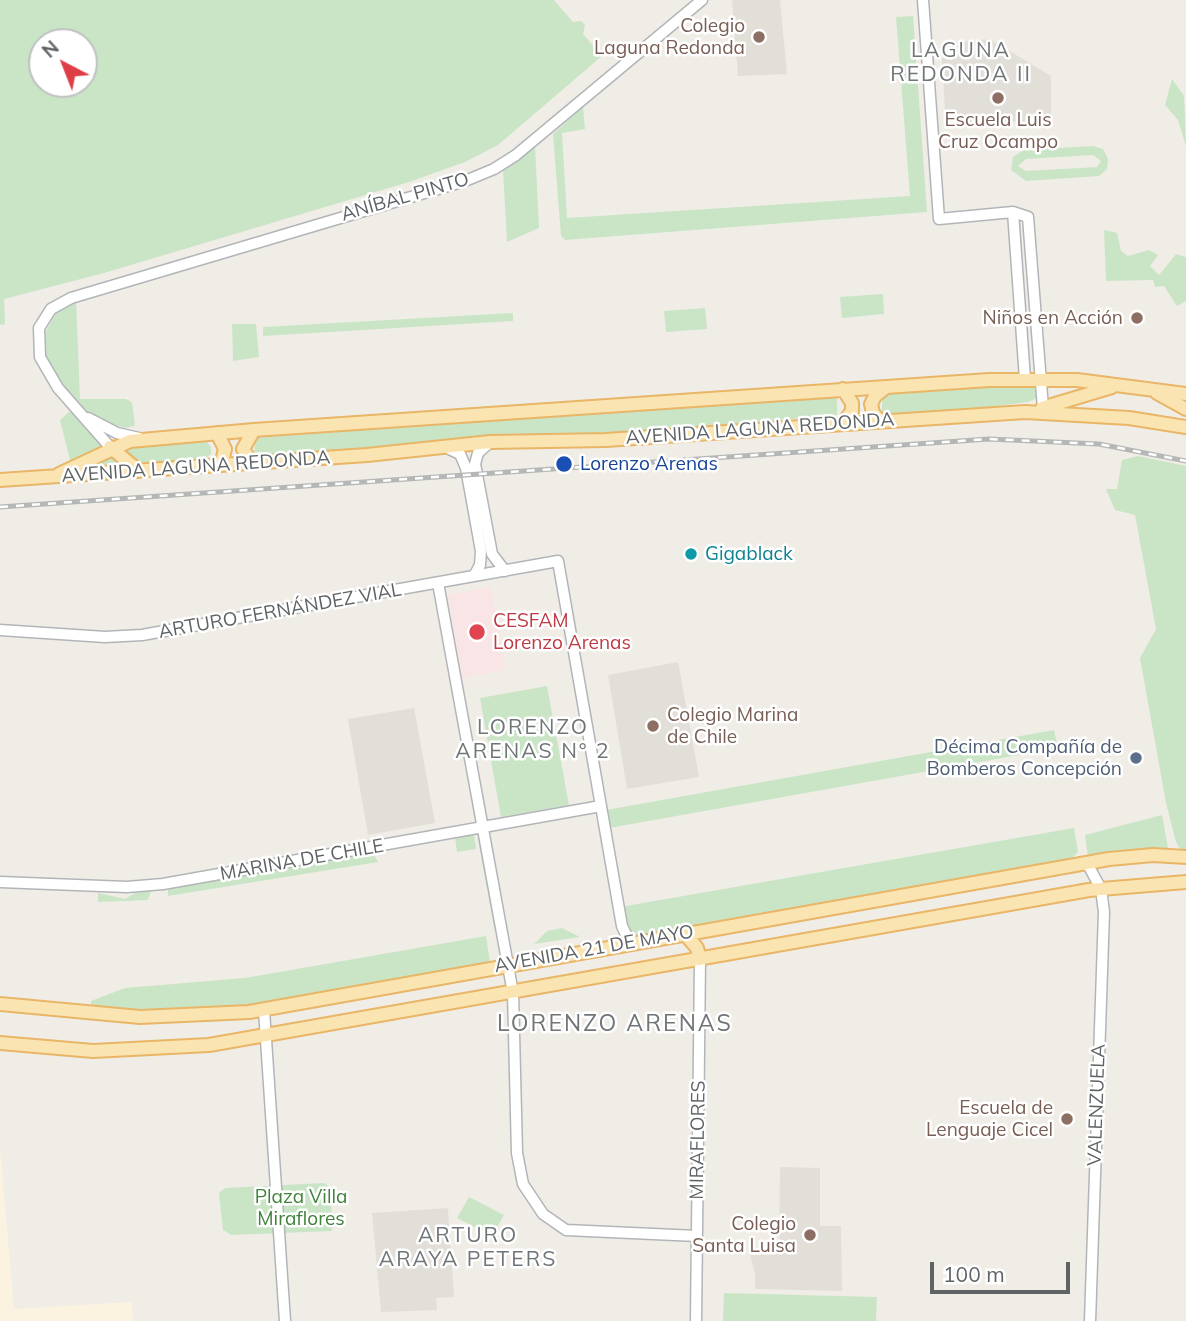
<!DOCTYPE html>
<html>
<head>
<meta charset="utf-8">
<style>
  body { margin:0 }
  #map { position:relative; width:1186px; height:1321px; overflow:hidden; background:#f0ede7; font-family:Mulish,sans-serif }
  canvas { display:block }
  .north { position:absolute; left:28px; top:28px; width:70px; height:70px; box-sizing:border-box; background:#fff; border:2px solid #bfc1c2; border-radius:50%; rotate:318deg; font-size:19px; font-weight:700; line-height:28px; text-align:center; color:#5e6366 }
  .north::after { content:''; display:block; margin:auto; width:24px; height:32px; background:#de3e45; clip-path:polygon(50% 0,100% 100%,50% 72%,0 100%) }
  .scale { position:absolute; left:930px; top:1262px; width:140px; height:32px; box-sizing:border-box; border:4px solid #5e6366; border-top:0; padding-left:9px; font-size:21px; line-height:24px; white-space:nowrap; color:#5e6366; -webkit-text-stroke:5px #fff; paint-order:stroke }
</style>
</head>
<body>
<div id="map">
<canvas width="1186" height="1321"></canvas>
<div class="north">N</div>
<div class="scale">100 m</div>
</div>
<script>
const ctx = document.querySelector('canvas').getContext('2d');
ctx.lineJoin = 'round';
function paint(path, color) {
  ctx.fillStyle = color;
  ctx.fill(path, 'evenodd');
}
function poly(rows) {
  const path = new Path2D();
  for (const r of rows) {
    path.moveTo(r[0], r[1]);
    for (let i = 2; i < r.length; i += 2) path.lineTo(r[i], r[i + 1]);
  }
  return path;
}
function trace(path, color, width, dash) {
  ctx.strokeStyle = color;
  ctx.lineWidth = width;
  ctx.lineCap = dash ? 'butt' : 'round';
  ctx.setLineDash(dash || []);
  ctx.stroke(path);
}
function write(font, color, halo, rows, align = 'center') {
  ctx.font = font + ' Mulish,sans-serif';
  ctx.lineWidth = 5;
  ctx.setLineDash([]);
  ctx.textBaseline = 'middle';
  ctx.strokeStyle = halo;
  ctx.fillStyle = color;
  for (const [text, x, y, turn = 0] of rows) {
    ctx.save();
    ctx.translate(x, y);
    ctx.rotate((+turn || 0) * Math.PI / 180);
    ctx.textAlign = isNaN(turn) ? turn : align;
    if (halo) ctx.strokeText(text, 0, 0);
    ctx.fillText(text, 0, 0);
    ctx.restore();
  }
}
paint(poly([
  [0,1149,14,1309,132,1302,133,1321,0,1321]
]), '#fcf2e0');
paint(poly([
  [732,0,780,0,787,74,738,76],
  [990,39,1051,76,1051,120,946,125,941,44],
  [678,662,699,777,627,789,608,675],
  [414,708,435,823,368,835,348,719],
  [780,1167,820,1168,820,1226,841,1226,842,1291,755,1289,755,1274,750,1255,761,1255,779,1244],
  [448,1208,454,1297,436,1298,437,1310,381,1312,372,1213]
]), '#e2ded8');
paint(poly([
  [491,587,506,670,462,678,448,595]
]), '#fae5e6');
paint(poly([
  [0,0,554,0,573,22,581,21,585,25,583,34,602,56,498,145,465,162,409,182,104,273,4,299,5,324,0,325],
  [42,42,84,42,84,84,42,84],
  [913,16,927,212,565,240,561,236,553,134,583,107,585,129,562,133,567,218,910,196,896,17],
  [1172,79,1184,96,1186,146,1178,120,1165,105],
  [535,146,539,228,507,242,503,171],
  [1093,146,1103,149,1108,159,1107,169,1099,176,1026,181,1011,170,1013,157,1024,150],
  [1093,155,1101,161,1097,167,1026,171,1018,166,1026,159],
  [1104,230,1117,233,1121,251,1128,256,1149,250,1158,255,1150,266,1159,275,1176,254,1186,257,1186,301,1177,306,1164,286,1155,287,1153,280,1106,281],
  [883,294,884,314,842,318,840,297],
  [76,300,80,399,126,399,132,402,135,426,125,428,84,415,55,392,40,342,60,306],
  [705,308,707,329,666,332,664,311],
  [513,313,513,321,263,336,263,327],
  [232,324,256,324,259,357,233,361],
  [1012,384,1040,385,1040,397,1028,402,882,421,882,391],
  [837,394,837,415,605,435,605,432,604,435,520,435,438,441,254,458,255,438],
  [70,411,100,444,127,468,73,472,60,420],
  [200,442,207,442,211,447,211,454,202,462,132,465,120,452,129,447],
  [1138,456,1186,466,1186,852,1180,849,1176,842,1166,803,1140,658,1156,629,1135,515,1115,510,1106,489,1117,489,1122,460],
  [547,686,569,805,501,817,480,698],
  [1054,730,1058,748,609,828,606,810],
  [1162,815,1168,848,1164,850,1088,857,1085,835],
  [1074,828,1078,852,1070,860,637,940,628,937,620,907],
  [480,833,497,932,495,932,477,834],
  [474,834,476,849,457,852,455,837],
  [372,851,378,862,168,896,168,888],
  [151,891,148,900,98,902,98,893,125,899,135,893],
  [562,928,580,937,534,944,547,931],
  [486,936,490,962,331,991,246,1005,193,1010,132,1011,94,1008,91,1004,91,1001,125,988,245,978],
  [324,1183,331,1188,332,1231,231,1235,223,1230,219,1193,225,1188],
  [469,1197,504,1215,492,1236,457,1218],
  [724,1293,877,1297,876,1321,723,1321]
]), '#c9e5c6');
const minor = poly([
  [923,0,939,219,1013,212,1028,217,1043,408],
  [1013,212,1025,379],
  [88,418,117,433,139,438],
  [490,442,478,453,475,464,492,554,505,571],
  [110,447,58,388,40,357,39,328,51,309,71,298,465,181,494,169,516,155,702,0],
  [445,447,460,454,466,468,481,551,480,565,474,576],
  [438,583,513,993,517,1153,523,1184,543,1214,566,1230,697,1236],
  [0,630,105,637,142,635,558,561,622,926,630,943],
  [1087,863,1101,889,1104,912,1090,1321],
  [0,882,127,887,163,884,601,806],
  [264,1010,285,1321],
  [696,1321,700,959]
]);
const major = poly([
  [843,389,852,403,852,411,843,423],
  [1157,393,1186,409],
  [1042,408,1112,387],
  [880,421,873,413,871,404,875,396,886,387],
  [217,433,225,449,221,465],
  [110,447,139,471],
  [252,463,243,449,254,430],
  [59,474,130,441,254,430,989,380,1077,380,1186,394],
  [0,480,367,455,490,442,606,440,1025,412,1129,418,1186,427],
  [684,933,697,948,700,959],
  [0,1004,140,1017,249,1012,1109,859,1153,855,1186,857],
  [0,1043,93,1051,209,1045,1089,890,1186,882]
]);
trace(minor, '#b2b5b8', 13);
trace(major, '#e9b567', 16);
trace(minor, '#fff', 10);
trace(major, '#fae5b2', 12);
const rail = poly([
  [0,507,989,439,1099,444,1186,461]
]);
trace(rail, '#b5b6b6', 5);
trace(rail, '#fff', 2.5, [8]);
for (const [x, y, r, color] of [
  [759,37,7,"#8d6e63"],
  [998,98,7,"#8d6e63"],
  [1137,318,7,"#8d6e63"],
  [564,464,9,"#1a4fb4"],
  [691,554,7,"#0f9aa8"],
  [477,632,9,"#e0444e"],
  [653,726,7,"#8d6e63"],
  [1136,758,7,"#5c6f8a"],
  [1067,1119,7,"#8d6e63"],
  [810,1235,7,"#8d6e63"]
]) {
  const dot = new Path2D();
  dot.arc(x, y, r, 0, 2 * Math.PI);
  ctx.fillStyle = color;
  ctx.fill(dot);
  trace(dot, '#fff', 2.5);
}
write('19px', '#785e54', '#fff', [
  ["Colegio",745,26],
  ["Laguna Redonda",745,48],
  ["Escuela Luis",998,120,"center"],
  ["Cruz Ocampo",998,142,"center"],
  ["Niños en Acción",1123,318],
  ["Colegio Marina",667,715,"left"],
  ["de Chile",667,737,"left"],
  ["Escuela de",1053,1108],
  ["Lenguaje Cicel",1053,1130],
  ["Colegio",796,1224],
  ["Santa Luisa",796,1246]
], 'right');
write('19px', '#5e6366', '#fff', [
  ["ANÍBAL PINTO",405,197,-16],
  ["AVENIDA LAGUNA REDONDA",760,429,-4],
  ["AVENIDA LAGUNA REDONDA",196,467,-4],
  ["ARTURO FERNÁNDEZ VIAL",280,611,-10],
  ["MARINA DE CHILE",302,860,-10],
  ["AVENIDA 21 DE MAYO",594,949,-10],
  ["VALENZUELA",1097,1105,-88],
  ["MIRAFLORES",698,1140,-89]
]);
write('19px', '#164399', '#fff', [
  ["Lorenzo Arenas",580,464]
], 'left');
write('19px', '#0d838f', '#fff', [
  ["Gigablack",705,554]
], 'left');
write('19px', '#be3a42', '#fff', [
  ["CESFAM",493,621],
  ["Lorenzo Arenas",493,643]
], 'left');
write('19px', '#4e5e75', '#fff', [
  ["Décima Compañía de",1122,747],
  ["Bomberos Concepción",1122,769]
], 'right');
write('19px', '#40813b', '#fff', [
  ["Plaza Villa",301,1197],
  ["Miraflores",301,1219]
]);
ctx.letterSpacing = '2px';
write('21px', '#707578', '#fff', [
  ["LAGUNA",961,51],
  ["REDONDA II",961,75],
  ["LORENZO",533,728],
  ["ARENAS N° 2",533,752],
  ["ARTURO",468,1236],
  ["ARAYA PETERS",468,1260]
]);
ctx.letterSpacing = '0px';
ctx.letterSpacing = '2px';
write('23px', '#707578', '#fff', [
  ["LORENZO ARENAS",615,1024]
]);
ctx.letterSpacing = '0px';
</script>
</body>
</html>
